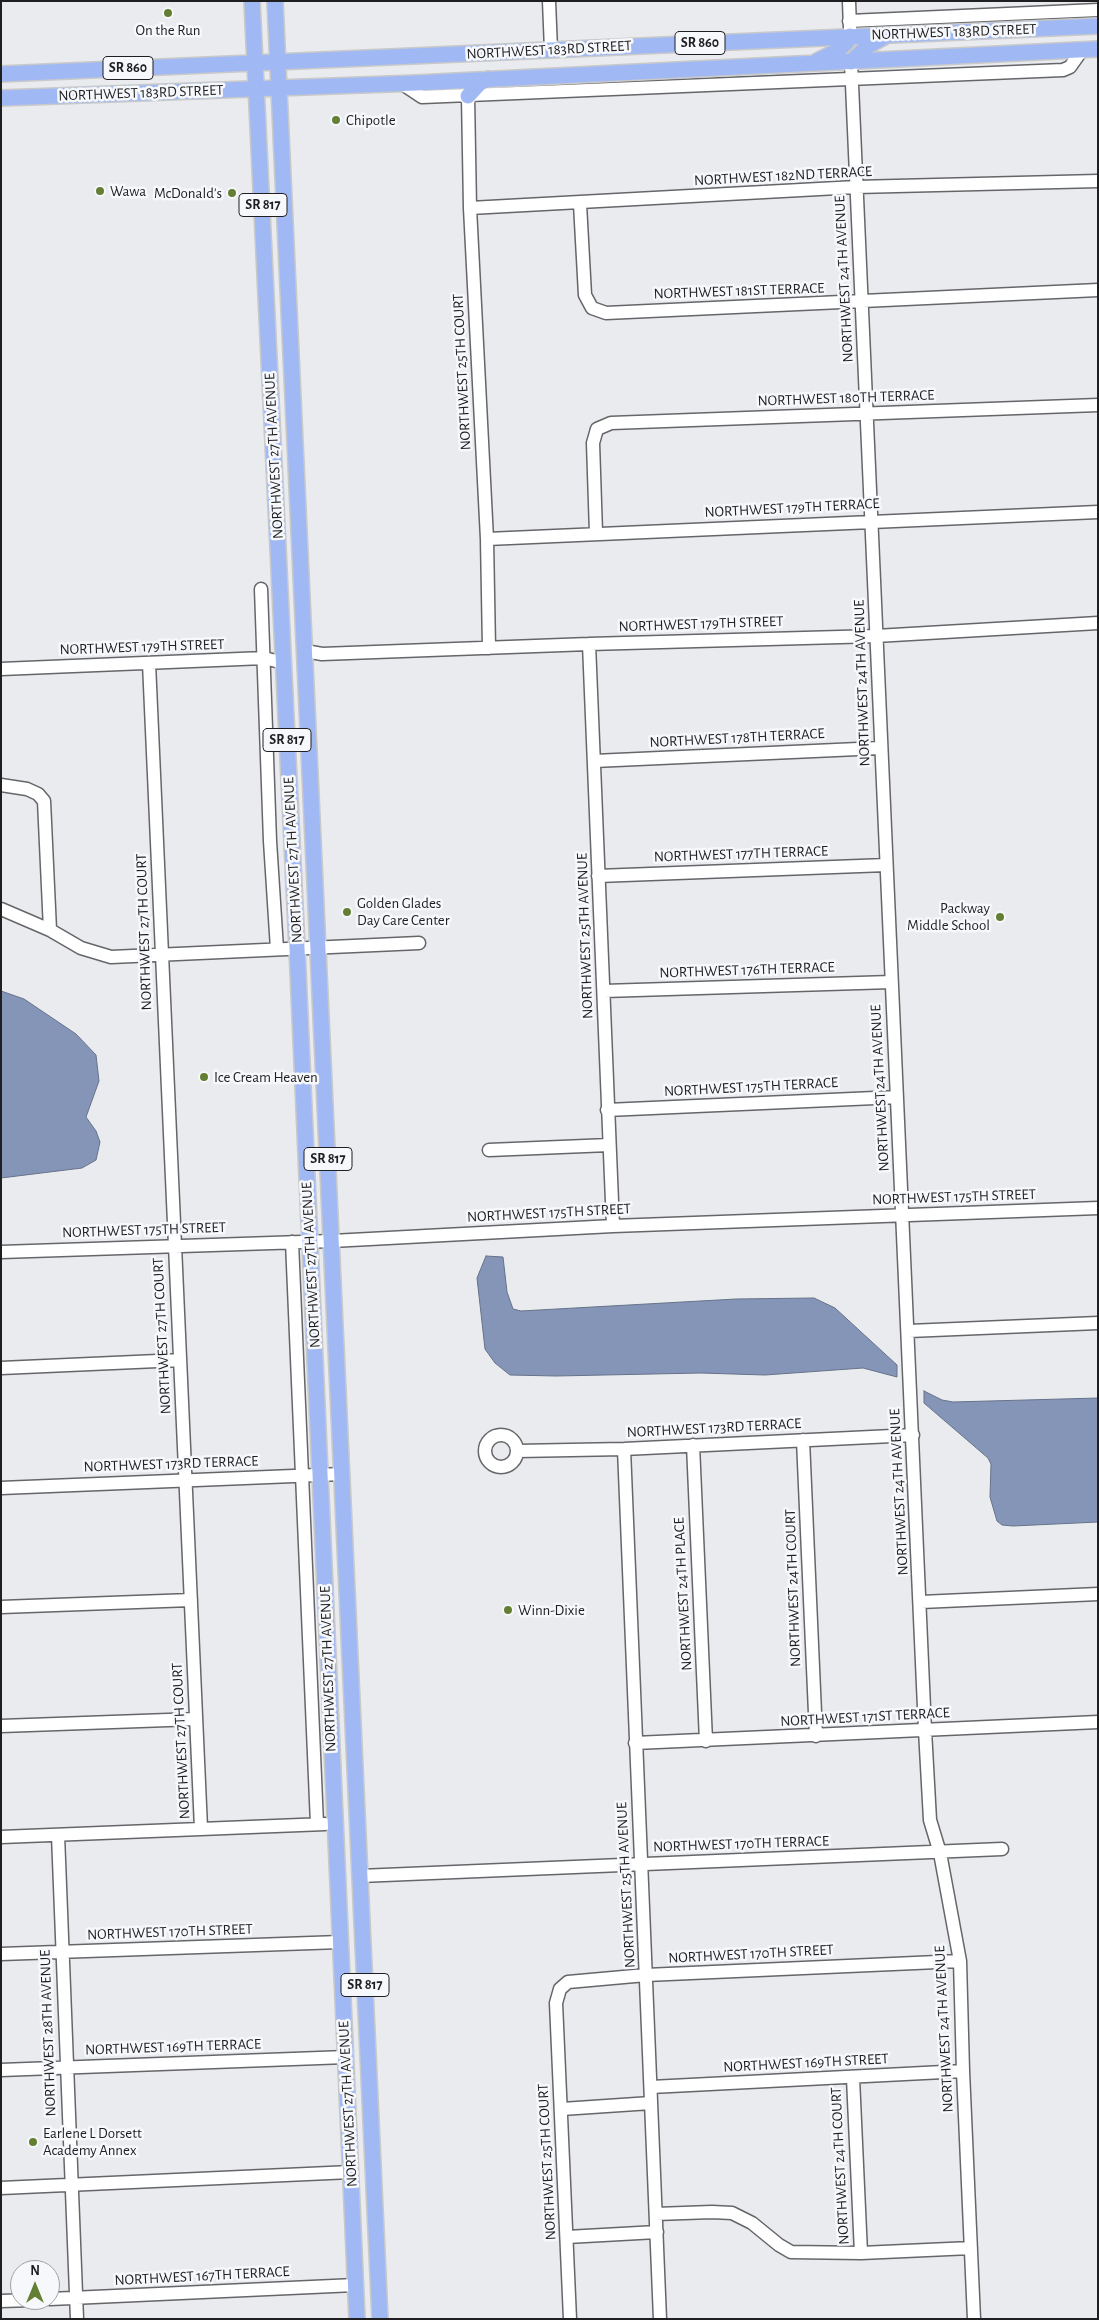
<!DOCTYPE html>
<html>
<head>
<meta charset="utf-8">
<style>
  body { margin:0 }
  #map { position:relative; width:1099px; height:2320px; overflow:hidden; background:#e9ebee; font-family:"Alegreya Sans",sans-serif }
  canvas { display:block }
  .frame { position:absolute; inset:0; border:2px solid #1f1f21; pointer-events:none }
  .north { position:absolute; left:10px; top:2260px; width:50px; height:50px; box-sizing:border-box; background:#f6f8fb; border:1px solid #a0a1a4; border-radius:50%; rotate:0deg; font-size:14px; font-weight:700; line-height:20px; text-align:center; color:#1f1f21 }
  .north::after { content:''; display:block; margin:auto; width:18px; height:22px; background:#647f33; clip-path:polygon(50% 0,100% 100%,50% 72%,0 100%) }
</style>
</head>
<body>
<div id="map">
<canvas width="1099" height="2320"></canvas>
<div class="frame"></div>
<div class="north">N</div>
</div>
<script>
const ctx = document.querySelector('canvas').getContext('2d');
ctx.lineJoin = 'round';
function paint(path, color) {
  ctx.fillStyle = color;
  ctx.fill(path, 'evenodd');
}
function poly(rows) {
  const path = new Path2D();
  for (const r of rows) {
    if (r.length === 3) {
      path.moveTo(r[0] + r[2], r[1]);
      path.arc(r[0], r[1], r[2], 0, 2 * Math.PI);
      continue;
    }
    path.moveTo(r[0], r[1]);
    for (let i = 2; i < r.length; i += 2) path.lineTo(r[i], r[i + 1]);
  }
  return path;
}
function trace(path, color, width, dash) {
  ctx.strokeStyle = color;
  ctx.lineWidth = width;
  ctx.lineCap = dash ? 'butt' : 'round';
  ctx.setLineDash(dash || []);
  ctx.stroke(path);
}
function write(font, color, halo, rows, align = 'center') {
  ctx.font = font + ' "Alegreya Sans",sans-serif';
  ctx.lineWidth = 5;
  ctx.setLineDash([]);
  ctx.textBaseline = 'middle';
  ctx.strokeStyle = halo;
  ctx.fillStyle = color;
  for (const [text, x, y, turn = 0] of rows) {
    ctx.save();
    ctx.translate(x, y);
    ctx.rotate((+turn || 0) * Math.PI / 180);
    ctx.textAlign = isNaN(turn) ? turn : align;
    if (halo) ctx.strokeText(text, 0, 0);
    ctx.fillText(text, 0, 0);
    ctx.restore();
  }
}
const water = poly([
  [1,991,24,999,76,1034,96,1055,99,1081,86,1117,96,1131,100,1142,96,1160,82,1168,1,1178,1,991],
  [486,1256,503,1257,507,1292,513,1309,521,1311,736,1299,814,1298,835,1308,897,1365,897,1377,863,1368,765,1375,701,1373,556,1376,510,1375,495,1363,485,1349,477,1278,486,1256],
  [924,1391,942,1400,953,1402,1098,1398,1098,1522,1013,1526,1002,1525,997,1521,990,1497,991,1464,988,1458,924,1403,924,1391]
]);
paint(water, '#8595b7');
trace(water, '#66728a', 1);
const minor = poly([
  [549,1,551,50],
  [849,1,850,29],
  [849,21,1098,10],
  [851,62,925,1730,930,1820,940,1853,960,1961,963,2071,974,2319],
  [401,83,422,97,1063,70,1070,67,1082,50],
  [468,96,470,208,487,539,489,648],
  [580,204,585,295,592,308,606,313,1098,290],
  [470,208,856,187,1098,181],
  [596,533,593,443,597,429,611,423,1098,405],
  [487,539,1098,512],
  [261,589,270,841,277,949],
  [589,644,613,1226],
  [305,651,322,654,589,644,876,636,1098,623],
  [149,663,201,1828],
  [1,669,264,658,284,663],
  [594,761,880,748],
  [1,785,27,789,38,794,44,801,50,930],
  [598,876,886,865],
  [1,909,50,930,81,948,111,957,419,943],
  [604,991,891,982],
  [607,1110,897,1097],
  [489,1150,609,1145],
  [292,1242,317,1824],
  [1,1252,332,1241,613,1226,1098,1208],
  [909,1331,1098,1323],
  [1,1368,180,1360],
  [501,1451,16],
  [803,1440,816,1736],
  [693,1445,706,1741],
  [624,1449,660,2319],
  [517,1451,624,1449,913,1435],
  [1,1488,342,1474],
  [921,1602,1098,1594],
  [1,1607,191,1600],
  [1,1726,196,1719],
  [635,1743,1098,1722],
  [58,1835,77,2319],
  [1,1837,325,1824],
  [360,1876,1002,1849],
  [1,1954,340,1942],
  [1,2070,346,2057],
  [853,2078,861,2253],
  [651,2087,963,2071],
  [562,2109,651,2103],
  [1,2188,351,2172],
  [656,2214,712,2212,732,2213,752,2223,779,2245,791,2252,861,2253,971,2248],
  [567,2237,657,2232],
  [50,2299,355,2285],
  [1,2301,32,2300],
  [570,2319,556,2003,560,1989,568,1982,646,1975,960,1961]
]);
const major = poly([
  [252,1,297,948,357,2319],
  [275,1,380,2319],
  [817,61,837,51,846,43,850,36],
  [851,62,868,46,886,36],
  [1,74,1098,26],
  [468,96,480,83,488,79],
  [1,98,416,83,1098,49]
]);
trace(minor, '#656669', 15);
trace(major, '#c9c9ca', 18);
trace(minor, '#fff', 12);
trace(major, '#a0b9f5', 15);
for (const [x, y, r, color] of [
  [168,13,5,"#647f33"],
  [336,120,5,"#647f33"],
  [100,191,5,"#647f33"],
  [232,193,5,"#647f33"],
  [347,912,5,"#647f33"],
  [1000,917,5,"#647f33"],
  [204,1077,5,"#647f33"],
  [508,1610,5,"#647f33"],
  [33,2142,5,"#647f33"]
]) {
  const dot = new Path2D();
  dot.arc(x, y, r, 0, 2 * Math.PI);
  ctx.fillStyle = color;
  ctx.fill(dot);
  trace(dot, '#f6f8fb', 2);
}
for (const [x, y, w] of [
  [700,43,50],
  [128,68,50],
  [263,205,48],
  [287,740,48],
  [328,1159,48],
  [365,1985,48]
]) {
  const box = new Path2D();
  box.roundRect(x - w / 2, y - 11.5, w, 23, 4);
  ctx.fillStyle = '#f6f8fb';
  ctx.fill(box);
  trace(box, '#1f1f21', 1);
}
write('bold 14px', '#1f1f21', null, [
  ["SR 860",700,43],
  ["SR 860",128,68],
  ["SR 817",263,205],
  ["SR 817",287,740],
  ["SR 817",328,1159],
  ["SR 817",365,1985]
]);
write('15px', '#1f1f21', '#f6f8fb', [
  ["On the Run",168,30,"center"],
  ["Chipotle",346,120],
  ["Wawa",110,191],
  ["McDonald's",222,193,"right"],
  ["Golden Glades",357,903],
  ["Day Care Center",357,920],
  ["Packway",990,908,"right"],
  ["Middle School",990,925,"right"],
  ["Ice Cream Heaven",214,1077],
  ["Winn-Dixie",518,1610],
  ["Earlene L Dorsett",43,2133],
  ["Academy Annex",43,2150]
], 'left');
write('15px', '#1f1f21', '#f6f8fb', [
  ["NORTHWEST 183RD STREET",954,32,-2],
  ["NORTHWEST 183RD STREET",549,50,-3],
  ["NORTHWEST 183RD STREET",141,93,-2],
  ["NORTHWEST 182ND TERRACE",783,176,-3],
  ["NORTHWEST 24TH AVENUE",844,279,-93],
  ["NORTHWEST 181ST TERRACE",739,291,-2],
  ["NORTHWEST 25TH COURT",462,372,-93],
  ["NORTHWEST 180TH TERRACE",846,398,-2],
  ["NORTHWEST 27TH AVENUE",274,456,-93],
  ["NORTHWEST 179TH TERRACE",792,508,-3],
  ["NORTHWEST 179TH STREET",701,624,-2],
  ["NORTHWEST 179TH STREET",142,647,-2],
  ["NORTHWEST 24TH AVENUE",862,683,-92],
  ["NORTHWEST 178TH TERRACE",737,738,-3],
  ["NORTHWEST 177TH TERRACE",741,854,-2],
  ["NORTHWEST 27TH AVENUE",293,860,-93],
  ["NORTHWEST 27TH COURT",144,932,-92],
  ["NORTHWEST 25TH AVENUE",585,936,-92],
  ["NORTHWEST 176TH TERRACE",747,970,-2],
  ["NORTHWEST 175TH TERRACE",751,1087,-3],
  ["NORTHWEST 24TH AVENUE",880,1088,-93],
  ["NORTHWEST 175TH STREET",954,1197,-2],
  ["NORTHWEST 175TH STREET",549,1213,-3],
  ["NORTHWEST 175TH STREET",144,1230,-2],
  ["NORTHWEST 27TH AVENUE",311,1265,-93],
  ["NORTHWEST 27TH COURT",162,1336,-93],
  ["NORTHWEST 173RD TERRACE",714,1428,-3],
  ["NORTHWEST 173RD TERRACE",171,1464,-2],
  ["NORTHWEST 24TH AVENUE",899,1492,-93],
  ["NORTHWEST 24TH COURT",793,1588,-92],
  ["NORTHWEST 24TH PLACE",683,1594,-93],
  ["NORTHWEST 27TH AVENUE",328,1669,-92],
  ["NORTHWEST 171ST TERRACE",865,1717,-3],
  ["NORTHWEST 27TH COURT",181,1741,-93],
  ["NORTHWEST 170TH TERRACE",741,1844,-2],
  ["NORTHWEST 25TH AVENUE",626,1885,-93],
  ["NORTHWEST 170TH STREET",170,1932,-2],
  ["NORTHWEST 170TH STREET",751,1954,-3],
  ["NORTHWEST 24TH AVENUE",944,2029,-93],
  ["NORTHWEST 28TH AVENUE",48,2033,-92],
  ["NORTHWEST 169TH TERRACE",173,2047,-2],
  ["NORTHWEST 169TH STREET",806,2063,-3],
  ["NORTHWEST 27TH AVENUE",348,2104,-93],
  ["NORTHWEST 25TH COURT",547,2162,-93],
  ["NORTHWEST 24TH COURT",840,2166,-93],
  ["NORTHWEST 167TH TERRACE",202,2276,-3]
]);
</script>
</body>
</html>
